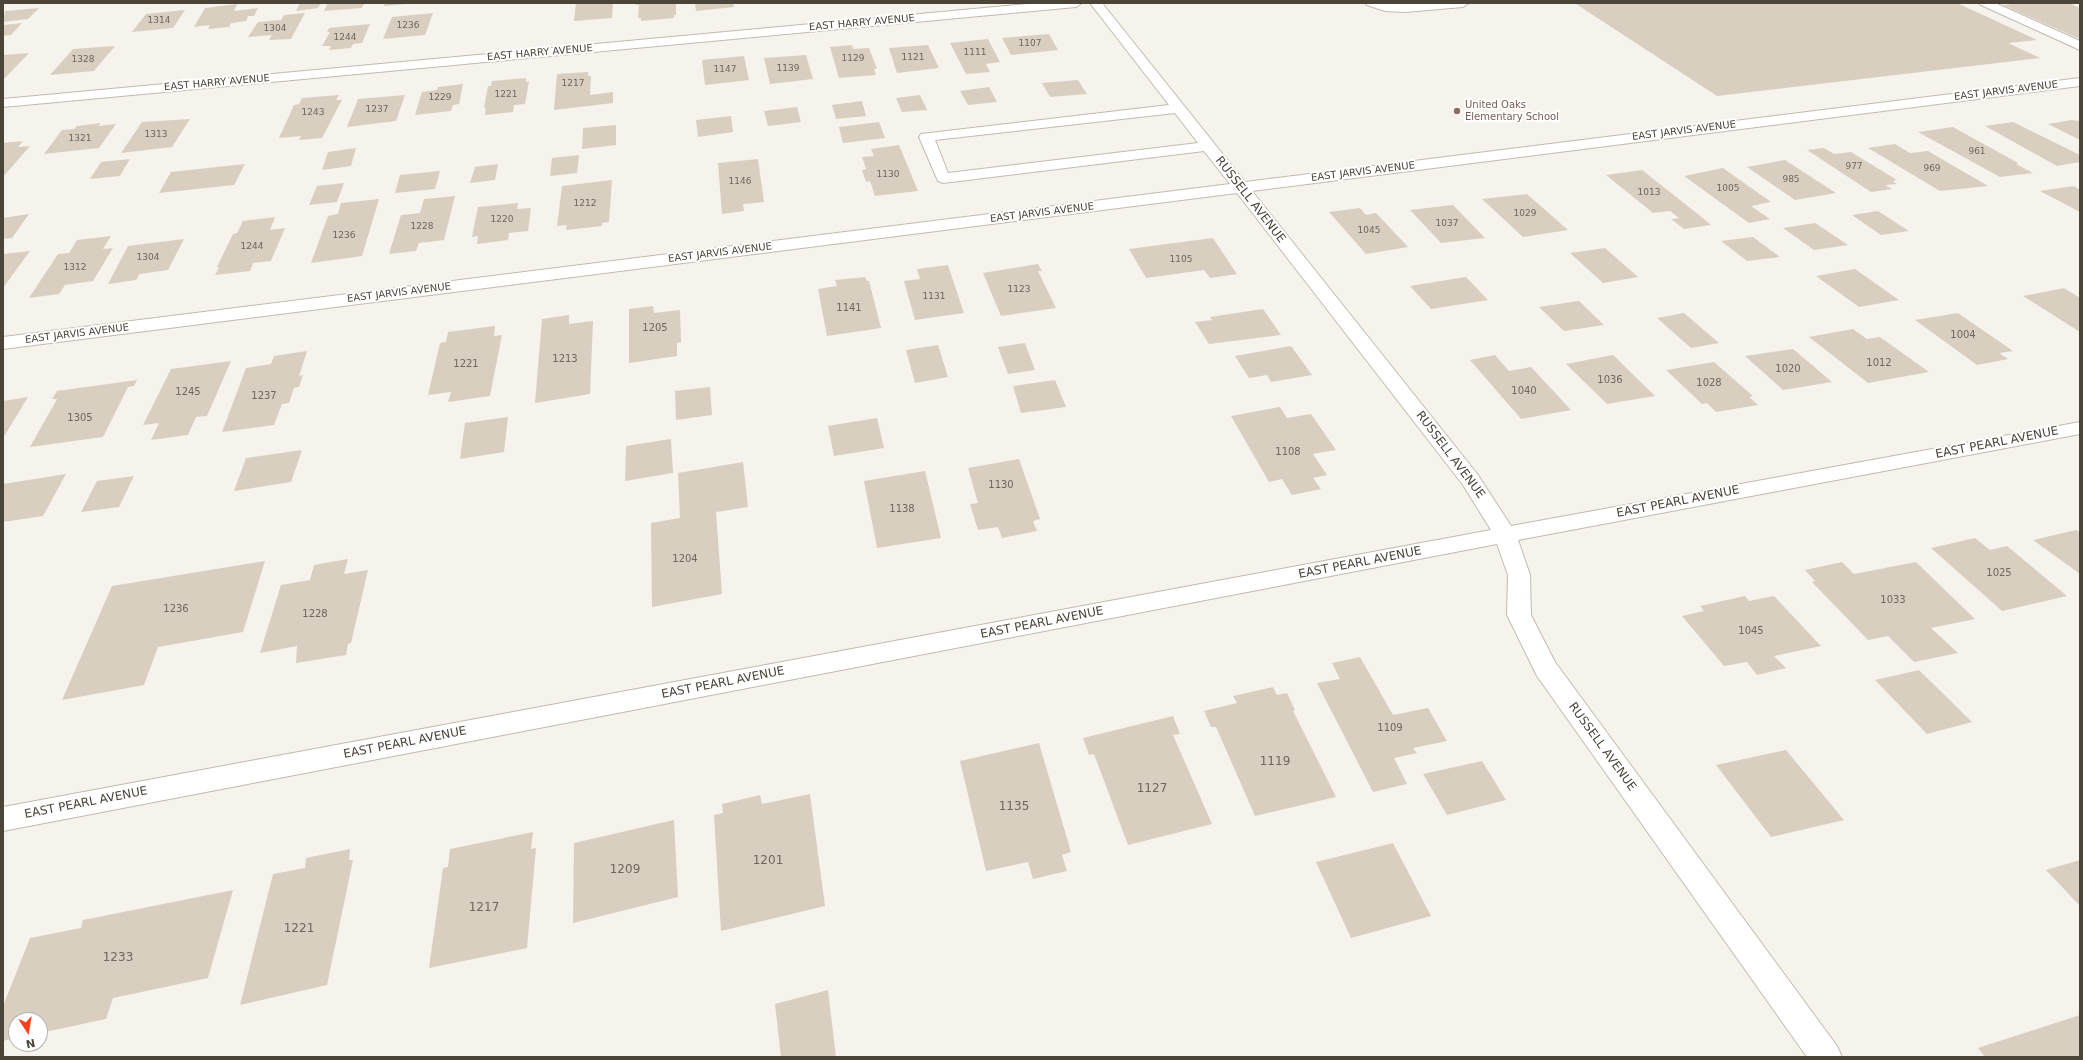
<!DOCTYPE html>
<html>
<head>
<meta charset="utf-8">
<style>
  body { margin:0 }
  #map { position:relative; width:2083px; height:1060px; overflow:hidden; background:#f6f3ec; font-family:"DejaVu Sans",sans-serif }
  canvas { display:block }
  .frame { position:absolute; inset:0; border:4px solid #4b4439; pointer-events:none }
  .north { position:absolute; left:8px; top:1012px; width:40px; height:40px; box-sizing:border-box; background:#fff; border:1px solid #b7b4b0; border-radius:50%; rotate:168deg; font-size:11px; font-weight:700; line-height:16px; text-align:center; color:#4b4439 }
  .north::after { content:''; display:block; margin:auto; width:14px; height:18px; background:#fc3f1d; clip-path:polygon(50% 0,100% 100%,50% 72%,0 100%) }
</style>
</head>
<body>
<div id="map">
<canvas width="2083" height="1060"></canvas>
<div class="frame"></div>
<div class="north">N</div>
</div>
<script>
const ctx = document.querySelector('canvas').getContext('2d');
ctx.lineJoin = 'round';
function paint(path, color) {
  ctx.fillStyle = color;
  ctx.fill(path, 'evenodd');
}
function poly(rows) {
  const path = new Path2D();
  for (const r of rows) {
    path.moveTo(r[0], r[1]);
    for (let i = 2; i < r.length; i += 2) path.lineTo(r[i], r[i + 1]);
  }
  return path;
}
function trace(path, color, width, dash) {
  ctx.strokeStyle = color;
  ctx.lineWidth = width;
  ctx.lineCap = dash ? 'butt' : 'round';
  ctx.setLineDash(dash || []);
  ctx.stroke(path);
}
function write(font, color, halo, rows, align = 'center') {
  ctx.font = font + ' "DejaVu Sans",sans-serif';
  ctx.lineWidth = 4;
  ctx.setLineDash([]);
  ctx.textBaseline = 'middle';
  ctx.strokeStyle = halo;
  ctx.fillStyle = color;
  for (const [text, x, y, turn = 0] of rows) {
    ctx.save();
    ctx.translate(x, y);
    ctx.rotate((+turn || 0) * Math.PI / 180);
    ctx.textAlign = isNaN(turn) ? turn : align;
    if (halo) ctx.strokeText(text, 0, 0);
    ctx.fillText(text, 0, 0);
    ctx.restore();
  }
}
paint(poly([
  [300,3,321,3,318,8,296,11],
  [328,3,364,3,362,8,324,11],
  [385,3,406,3,406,4,384,6],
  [576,3,613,3,612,18,574,21],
  [636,3,676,3,676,15,674,15,674,18,641,21,641,18,638,18,639,5,636,5],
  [695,3,733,3,734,7,696,11],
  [1586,3,1957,3,2037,40,2008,43,2040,58,1717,96,1576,4],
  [2023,3,2069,3,2080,8,2080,39,2003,5],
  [237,4,234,11,258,8,254,16,248,16,246,21,231,23,229,27,208,29,210,25,194,27,205,8],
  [39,8,28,19,3,22,5,11],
  [185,10,173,28,132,32,146,14],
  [305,13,291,39,269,40,272,35,248,37,258,22,281,20,284,15],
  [433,13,425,35,383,39,392,17],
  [22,23,11,35,3,36,3,25],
  [370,24,362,43,353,44,351,48,329,50,331,46,322,46,330,32,327,32,329,28],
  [1049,34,1058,50,1011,55,1002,38],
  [988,39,1000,62,986,64,990,72,966,74,950,43],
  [852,45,853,49,869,48,877,69,874,69,876,75,839,78,830,47],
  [928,45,939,68,897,73,889,48],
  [115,46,94,71,50,75,73,49],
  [29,53,5,78,3,78,3,55],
  [806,55,813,79,770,84,764,58],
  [744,56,749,80,705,85,702,60],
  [588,72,588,76,591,76,590,95,613,92,613,103,554,110,557,74],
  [526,78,526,82,529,81,525,104,514,105,513,112,485,115,486,107,484,108,488,86,491,86,492,81],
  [1078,80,1087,94,1050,97,1042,83],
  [463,84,459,104,453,105,451,111,415,115,422,92,437,90,438,87],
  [989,87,997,102,968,105,960,91],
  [339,95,336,100,342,100,322,138,299,140,301,136,279,138,294,105,299,104,302,98],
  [405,95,396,121,347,127,358,99],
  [920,95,927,110,902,112,896,98],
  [862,101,866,116,836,119,832,105],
  [797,107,801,122,768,126,764,111],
  [731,116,733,132,698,137,696,120],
  [190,119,172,147,121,153,142,122],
  [2072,120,2080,121,2080,140,2048,124],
  [879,122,885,138,843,143,839,127],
  [2013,122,2080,155,2080,162,2057,166,1985,126],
  [101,123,98,126,116,124,99,148,44,154,62,130,74,129,77,126],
  [616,125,616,145,582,149,583,128],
  [1953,127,2018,163,2016,164,2033,173,2000,177,1918,132],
  [23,141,18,147,30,146,3,177,3,143],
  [1895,144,1910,153,1928,151,1988,186,1940,191,1868,148],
  [899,145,918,191,875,196,870,181,866,182,862,170,866,169,862,157,874,156,871,149],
  [356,148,351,166,322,170,328,152],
  [1824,148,1834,154,1851,152,1897,180,1893,181,1897,184,1885,185,1892,189,1871,192,1807,150],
  [579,155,577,173,550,176,552,158],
  [130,159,120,176,90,179,101,162],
  [758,159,764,202,743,204,744,211,722,214,718,163],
  [1785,160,1836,193,1795,200,1747,167],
  [245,164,234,185,159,193,171,172],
  [498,164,495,180,470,183,475,167],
  [1723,168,1771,202,1751,206,1770,219,1749,223,1684,176],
  [1642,170,1699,215,1711,225,1684,229,1671,219,1679,218,1670,211,1653,213,1606,175],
  [440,171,435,189,395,193,400,175],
  [612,180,609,222,602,223,602,226,566,230,567,225,557,226,562,186],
  [344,183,337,202,309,205,317,186],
  [2074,186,2080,190,2080,212,2040,191],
  [1527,194,1568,230,1523,237,1482,199],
  [455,196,444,240,419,243,416,251,389,254,401,215,420,213,424,199],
  [379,199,362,256,311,263,328,216,338,214,341,203],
  [518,203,517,209,531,208,528,231,509,233,508,240,477,244,478,236,472,237,478,207],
  [1453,205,1485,238,1441,243,1410,210],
  [1360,208,1366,215,1376,213,1408,247,1366,254,1329,212],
  [1878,211,1909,231,1881,235,1852,215],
  [29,214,12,238,3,239,3,218],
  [275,217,270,230,285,228,271,261,253,263,250,271,215,275,219,267,217,267,233,234,237,233,243,221],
  [1815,223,1848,245,1814,250,1783,228],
  [111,236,103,249,113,248,93,281,65,285,59,294,29,298,58,254,69,253,77,240],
  [1753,237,1780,257,1747,261,1721,241],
  [1213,238,1237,274,1210,278,1204,270,1146,278,1129,249],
  [184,239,168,270,140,274,136,280,108,284,128,246],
  [1605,248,1638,277,1603,283,1570,253],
  [30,251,3,288,3,254],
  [1038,264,1042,271,1038,271,1056,308,1001,316,983,273],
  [948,265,964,313,915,320,904,281,920,279,917,269],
  [1855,269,1899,300,1859,307,1816,276],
  [865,277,867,281,869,281,881,328,827,336,818,289,837,286,835,280],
  [1466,277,1488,300,1431,309,1410,286],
  [2064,288,2080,298,2080,332,2023,296],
  [1579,301,1604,325,1564,331,1539,307],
  [653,306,654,313,680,310,681,342,677,343,677,356,629,363,629,309],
  [1263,309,1281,335,1209,344,1195,322,1212,320,1210,317],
  [1684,313,1719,343,1691,348,1657,318],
  [1958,313,2013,351,1999,353,2008,359,1977,365,1915,320],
  [569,315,569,324,593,321,590,394,535,403,542,319],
  [495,326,494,336,502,335,490,396,448,402,451,392,428,395,440,343,446,342,448,332],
  [1853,329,1867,339,1880,337,1929,372,1868,383,1809,337],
  [1025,343,1035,370,1008,374,998,347],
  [938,345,948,377,915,383,906,350],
  [1291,346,1312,375,1271,382,1267,375,1249,378,1235,356],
  [1793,349,1832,382,1783,390,1745,356],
  [307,351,299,376,303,375,299,387,294,388,289,403,282,404,274,425,222,432,246,368,271,364,274,356],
  [1495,355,1509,371,1531,367,1571,410,1521,419,1470,360],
  [1613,355,1655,396,1607,404,1566,364],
  [231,361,207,416,196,417,188,435,151,440,159,423,143,425,171,369],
  [1714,362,1753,396,1749,397,1758,405,1716,412,1707,403,1702,404,1666,370],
  [137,380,134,386,128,387,103,437,30,447,57,399,52,399,57,391],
  [1055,380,1066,407,1021,413,1013,386],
  [710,387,712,415,676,420,675,391],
  [28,397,3,438,3,401],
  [1280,407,1287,418,1311,414,1336,450,1313,454,1327,475,1313,478,1321,489,1292,495,1282,479,1269,482,1231,416],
  [508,417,504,452,460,459,465,423],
  [877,418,884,448,834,456,828,426],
  [671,439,673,473,625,481,626,446],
  [302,450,291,482,234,491,246,458],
  [1019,459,1040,519,1033,521,1037,531,1002,538,998,527,978,530,970,504,978,503,968,468],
  [743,462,748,507,716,512,722,594,652,607,651,523,680,518,678,473],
  [925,471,941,538,877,548,864,481],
  [66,474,43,516,3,522,3,484],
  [134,476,119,507,81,512,97,481],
  [2076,530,2080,532,2080,574,2033,540],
  [1975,538,1990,550,2007,546,2067,596,2002,611,1931,548],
  [348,559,344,574,368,570,351,643,348,644,346,655,296,663,297,646,260,653,281,585,310,580,314,565],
  [265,561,243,632,158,647,144,685,62,700,112,586],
  [1842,562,1854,574,1916,562,1975,619,1931,628,1958,653,1914,662,1888,636,1868,640,1812,582,1815,581,1805,570],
  [1745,596,1749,601,1774,596,1821,646,1774,656,1786,668,1757,675,1747,662,1724,666,1682,616,1704,611,1700,606],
  [1360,657,1393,715,1428,708,1447,741,1413,748,1417,753,1394,758,1407,784,1373,792,1317,683,1340,679,1332,663],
  [1919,670,1972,722,1927,734,1875,680],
  [1273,687,1277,695,1287,693,1295,710,1293,711,1336,797,1255,816,1216,727,1211,727,1204,711,1237,703,1233,696],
  [1173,716,1180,734,1173,735,1212,824,1128,845,1094,754,1089,755,1083,738],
  [1039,743,1071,852,1062,855,1067,871,1033,879,1028,862,986,871,960,761],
  [1786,750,1844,820,1771,837,1716,765],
  [1482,761,1506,800,1447,815,1423,774],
  [810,794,825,906,721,931,714,815,723,813,722,804,760,795,762,804],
  [674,820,678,897,573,923,574,843],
  [533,832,531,849,536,848,527,948,429,968,443,868,448,867,450,849],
  [1393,843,1431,916,1351,938,1316,862],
  [350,849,349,860,353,860,327,985,240,1005,273,874,305,868,306,858],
  [2080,860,2080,906,2046,870],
  [233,890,208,978,113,998,106,1019,40,1033,40,1020,16,1020,16,1038,3,1041,3,1006,30,938,81,928,83,920],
  [828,990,836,1057,781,1057,775,1004],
  [2080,1015,2080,1057,1985,1057,1978,1048]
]), '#d8cfc1');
const minor = poly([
  [1038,3,1082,3,1076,7,3,107,3,99,1038,3],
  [1090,3,1102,3,1245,182,2080,78,2080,86,1252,191,1478,475,1511,526,2080,422,2080,434,1518,540,1530,575,1531,615,1555,662,1837,1046,1842,1057,1807,1057,1537,676,1507,615,1508,575,1497,544,3,831,3,807,1491,530,1463,485,1237,193,3,349,3,337,1230,184,1204,151,943,183,938,181,919,137,921,134,1169,105,1090,3],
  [1175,113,1198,143,948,173,935,140,1175,113],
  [1365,3,1405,4,1469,3,1463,7,1405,12,1385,11,1367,5,1365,3],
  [1979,3,1995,3,2080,41,2080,50,1981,5,1979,3]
]);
trace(minor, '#c2bbae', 2);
paint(minor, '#fff');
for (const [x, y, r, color] of [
  [1457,111,4,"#8d6e63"]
]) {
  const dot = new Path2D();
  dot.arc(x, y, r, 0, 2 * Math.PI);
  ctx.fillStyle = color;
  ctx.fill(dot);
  trace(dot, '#fff', 1.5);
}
write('9px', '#6e675b', null, [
  ["1314",159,21],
  ["1236",408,26],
  ["1304",275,29],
  ["1244",345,38],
  ["1107",1030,44],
  ["1111",975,53],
  ["1121",913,58],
  ["1129",853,59],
  ["1328",83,60],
  ["1139",788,69],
  ["1147",725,70],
  ["1217",573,84],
  ["1221",506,95],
  ["1229",440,98],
  ["1237",377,110],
  ["1243",313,113],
  ["1313",156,135],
  ["1321",80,139],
  ["961",1977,152],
  ["977",1854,167],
  ["969",1932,169],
  ["1130",888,175],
  ["985",1791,180],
  ["1146",740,182],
  ["1005",1728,189],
  ["1013",1649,193],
  ["1212",585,204],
  ["1029",1525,214],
  ["1220",502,220],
  ["1037",1447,224],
  ["1228",422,227],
  ["1045",1369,231],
  ["1236",344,236],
  ["1244",252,247],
  ["1304",148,258],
  ["1105",1181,260],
  ["1312",75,268],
  ["1123",1019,290],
  ["1131",934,297]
]);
write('10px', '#4b4439', '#fff', [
  ["EAST HARRY AVENUE",862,23,-5],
  ["EAST HARRY AVENUE",540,53,-5],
  ["EAST HARRY AVENUE",217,83,-5],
  ["EAST JARVIS AVENUE",2006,91,-7],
  ["EAST JARVIS AVENUE",1684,131,-7],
  ["EAST JARVIS AVENUE",1363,172,-7],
  ["EAST JARVIS AVENUE",1042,213,-7],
  ["EAST JARVIS AVENUE",720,253,-7],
  ["EAST JARVIS AVENUE",399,293,-7],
  ["EAST JARVIS AVENUE",77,334,-7]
]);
write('10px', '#785e54', '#fff', [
  ["United Oaks",1465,105],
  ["Elementary School",1465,117]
], 'left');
write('10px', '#6e675b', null, [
  ["1141",849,308],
  ["1205",655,328],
  ["1004",1963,335],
  ["1213",565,359],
  ["1012",1879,363],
  ["1221",466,364],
  ["1020",1788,369],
  ["1036",1610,380],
  ["1028",1709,383],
  ["1040",1524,391],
  ["1245",188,392],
  ["1237",264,396],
  ["1305",80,418],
  ["1108",1288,452],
  ["1130",1001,485],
  ["1138",902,509],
  ["1204",685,559],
  ["1025",1999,573],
  ["1033",1893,600],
  ["1236",176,609],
  ["1228",315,614],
  ["1045",1751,631],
  ["1109",1390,728]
]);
write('12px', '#4b4439', '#fff', [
  ["RUSSELL AVENUE",1250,200,52],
  ["EAST PEARL AVENUE",1997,443,-11],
  ["RUSSELL AVENUE",1450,455,53],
  ["EAST PEARL AVENUE",1678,502,-11],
  ["EAST PEARL AVENUE",1360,563,-11],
  ["EAST PEARL AVENUE",1042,623,-11],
  ["EAST PEARL AVENUE",723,683,-11],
  ["EAST PEARL AVENUE",405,743,-11],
  ["RUSSELL AVENUE",1602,747,54],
  ["EAST PEARL AVENUE",86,803,-11]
]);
write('12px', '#6e675b', null, [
  ["1119",1275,762],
  ["1127",1152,789],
  ["1135",1014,807],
  ["1201",768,861],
  ["1209",625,870],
  ["1217",484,908],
  ["1221",299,929],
  ["1233",118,958]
]);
</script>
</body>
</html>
